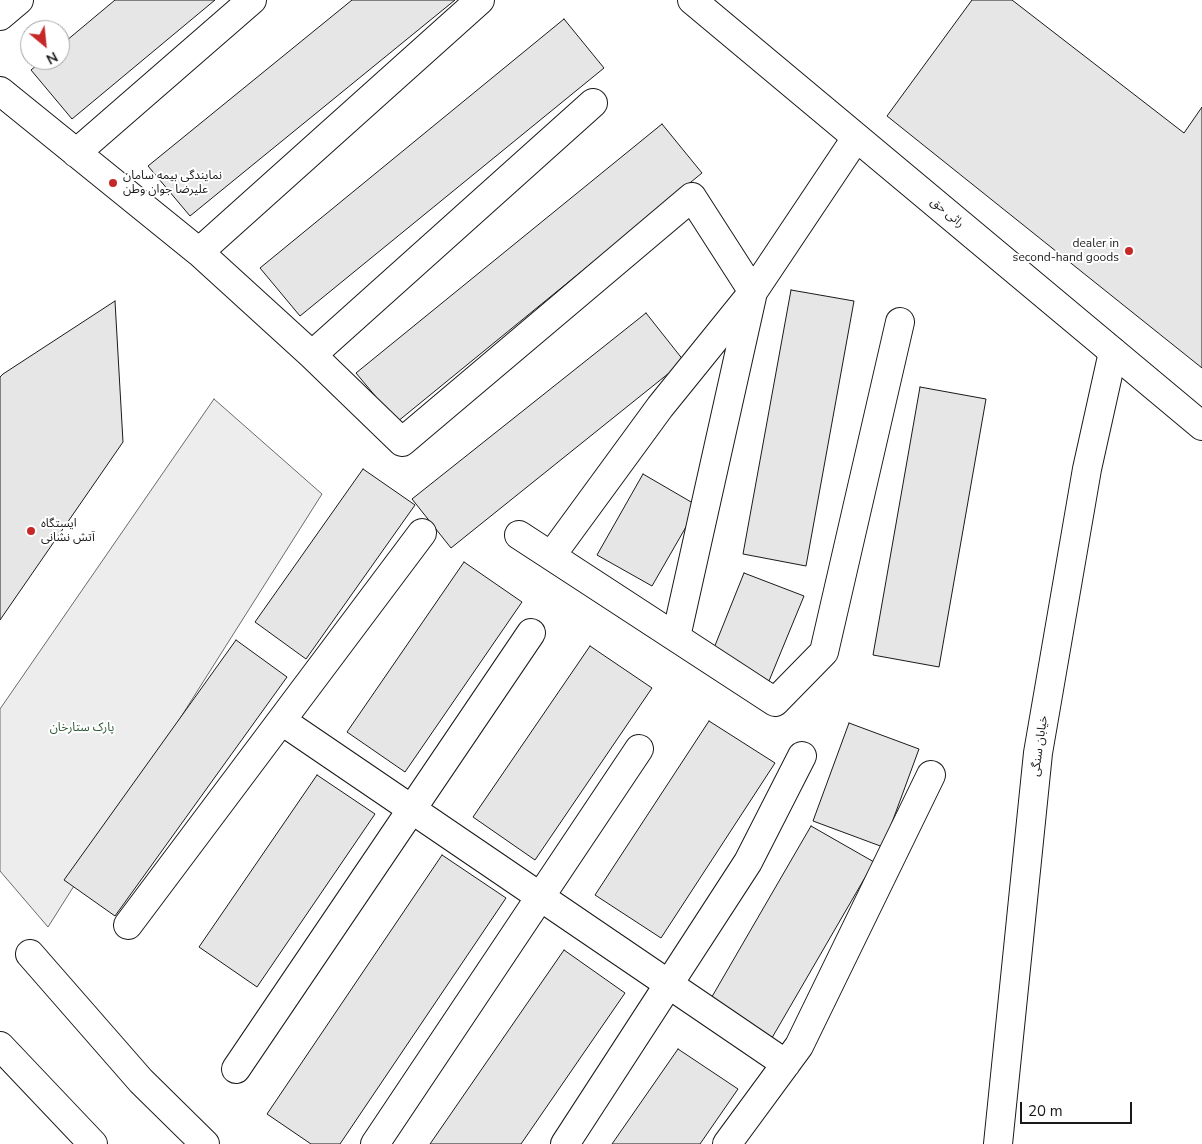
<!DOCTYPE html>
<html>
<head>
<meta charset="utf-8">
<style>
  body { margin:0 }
  #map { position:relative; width:1202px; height:1144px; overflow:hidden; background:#fff; font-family:"Nunito Sans",sans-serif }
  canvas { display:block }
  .north { position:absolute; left:20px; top:20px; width:50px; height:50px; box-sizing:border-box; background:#fff; border:1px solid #a3a3a3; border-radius:50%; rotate:152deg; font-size:14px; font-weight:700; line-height:20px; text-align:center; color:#1a1a1a }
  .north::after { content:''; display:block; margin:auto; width:18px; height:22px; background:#c62828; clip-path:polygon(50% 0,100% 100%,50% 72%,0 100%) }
  .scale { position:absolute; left:1020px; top:1102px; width:112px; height:22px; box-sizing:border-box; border:2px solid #1a1a1a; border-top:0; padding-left:6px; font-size:15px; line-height:18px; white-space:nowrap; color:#1a1a1a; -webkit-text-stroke:4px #fff; paint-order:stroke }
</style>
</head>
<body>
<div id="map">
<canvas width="1202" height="1144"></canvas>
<div class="north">N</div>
<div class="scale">20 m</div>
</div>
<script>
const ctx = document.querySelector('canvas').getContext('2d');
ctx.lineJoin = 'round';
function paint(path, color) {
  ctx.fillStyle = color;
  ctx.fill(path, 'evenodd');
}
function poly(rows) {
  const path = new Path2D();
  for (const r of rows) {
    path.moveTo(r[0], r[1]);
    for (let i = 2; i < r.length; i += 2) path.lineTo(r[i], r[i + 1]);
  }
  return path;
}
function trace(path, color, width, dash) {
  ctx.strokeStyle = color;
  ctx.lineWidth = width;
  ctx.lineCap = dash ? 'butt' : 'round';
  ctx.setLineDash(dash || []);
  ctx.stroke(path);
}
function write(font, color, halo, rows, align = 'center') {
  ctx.font = font + ' "Nunito Sans","Noto Sans Arabic",sans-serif';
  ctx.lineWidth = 4;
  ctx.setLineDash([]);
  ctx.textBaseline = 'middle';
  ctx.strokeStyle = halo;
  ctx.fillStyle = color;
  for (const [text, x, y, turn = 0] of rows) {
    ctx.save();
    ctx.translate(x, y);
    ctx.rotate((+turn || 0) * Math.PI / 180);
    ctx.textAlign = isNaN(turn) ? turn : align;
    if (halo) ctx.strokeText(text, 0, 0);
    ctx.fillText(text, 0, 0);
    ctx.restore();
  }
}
const built = poly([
  [214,399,322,494,48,927,0,871,0,709,214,399]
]);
paint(built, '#ededed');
trace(built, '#6a6a6a', 1);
const building = poly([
  [115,0,215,0,72,119,31,70,43,60,60,60,60,46,115,0],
  [352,0,455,0,190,216,148,166,352,0],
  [972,0,1012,0,1184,133,1202,107,1202,368,887,116,972,0],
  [564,19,604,68,300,316,260,268,564,19],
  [662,124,702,173,397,422,356,373,662,124],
  [791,290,854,301,806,566,743,554,791,290],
  [115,301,123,442,0,620,0,377,3,374,115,301],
  [646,313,684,361,451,548,412,499,646,313],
  [920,387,986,399,939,667,873,655,920,387],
  [363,469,415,505,306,659,255,622,363,469],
  [643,474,698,506,652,586,597,555,643,474],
  [464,562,522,602,405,772,347,732,464,562],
  [744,573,804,596,769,681,710,658,744,573],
  [236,640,287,677,115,916,64,880,236,640],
  [590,646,652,688,535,860,473,817,590,646],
  [709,721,775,763,661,938,595,895,709,721],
  [849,723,919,749,883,847,813,821,849,723],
  [317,775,375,814,257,987,199,947,317,775],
  [811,826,874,862,769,1043,706,1007,811,826],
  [442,855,506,898,340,1144,311,1144,267,1114,442,855],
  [564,950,625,993,521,1144,430,1144,564,950],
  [678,1049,738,1089,700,1144,612,1144,678,1049]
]);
paint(building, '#e6e6e6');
trace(building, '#1a1a1a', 1);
const minor = poly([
  [0,16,19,0],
  [0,91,199,252,312,355,402,442,692,197,753,292,660,407,551,556],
  [76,153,252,0],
  [199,252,480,0],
  [312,355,593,103],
  [519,535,775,702,824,652,900,322],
  [676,637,753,292,856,138],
  [282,721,786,1064],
  [128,925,422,533],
  [30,954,141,1081,205,1144],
  [0,1046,93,1144],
  [236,1069,531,633],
  [375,1144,639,749],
  [565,1144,748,862,802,756],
  [727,1144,799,1046,931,775],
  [998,1144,1038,753,1087,469,1113,352]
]);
const secondary = poly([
  [692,0,1202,426]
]);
trace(minor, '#1a1a1a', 30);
trace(secondary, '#1a1a1a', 30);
trace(minor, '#fff', 28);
trace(secondary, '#fff', 28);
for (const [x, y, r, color] of [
  [113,183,5,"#c62828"],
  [1129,251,5,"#c62828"],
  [31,531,5,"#c62828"]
]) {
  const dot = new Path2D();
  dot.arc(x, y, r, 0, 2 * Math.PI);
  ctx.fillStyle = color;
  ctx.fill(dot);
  trace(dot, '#fff', 2);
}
write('12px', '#1a1a1a', '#fff', [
  ["نمایندگی بیمه سامان",123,176],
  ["علیرضا جوان وطن",123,190],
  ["dealer in",1119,244,"right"],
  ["second-hand goods",1119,258,"right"],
  ["ایستگاه",41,524],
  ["آتش نشانی",41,538]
], 'left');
write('12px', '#1a1a1a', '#fff', [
  ["راثی حق",947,213,40],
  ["خیابان سنگی",1040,746,-82]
]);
write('12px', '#2b5a34', '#fff', [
  ["پارک ستارخان",82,728]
]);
</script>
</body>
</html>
